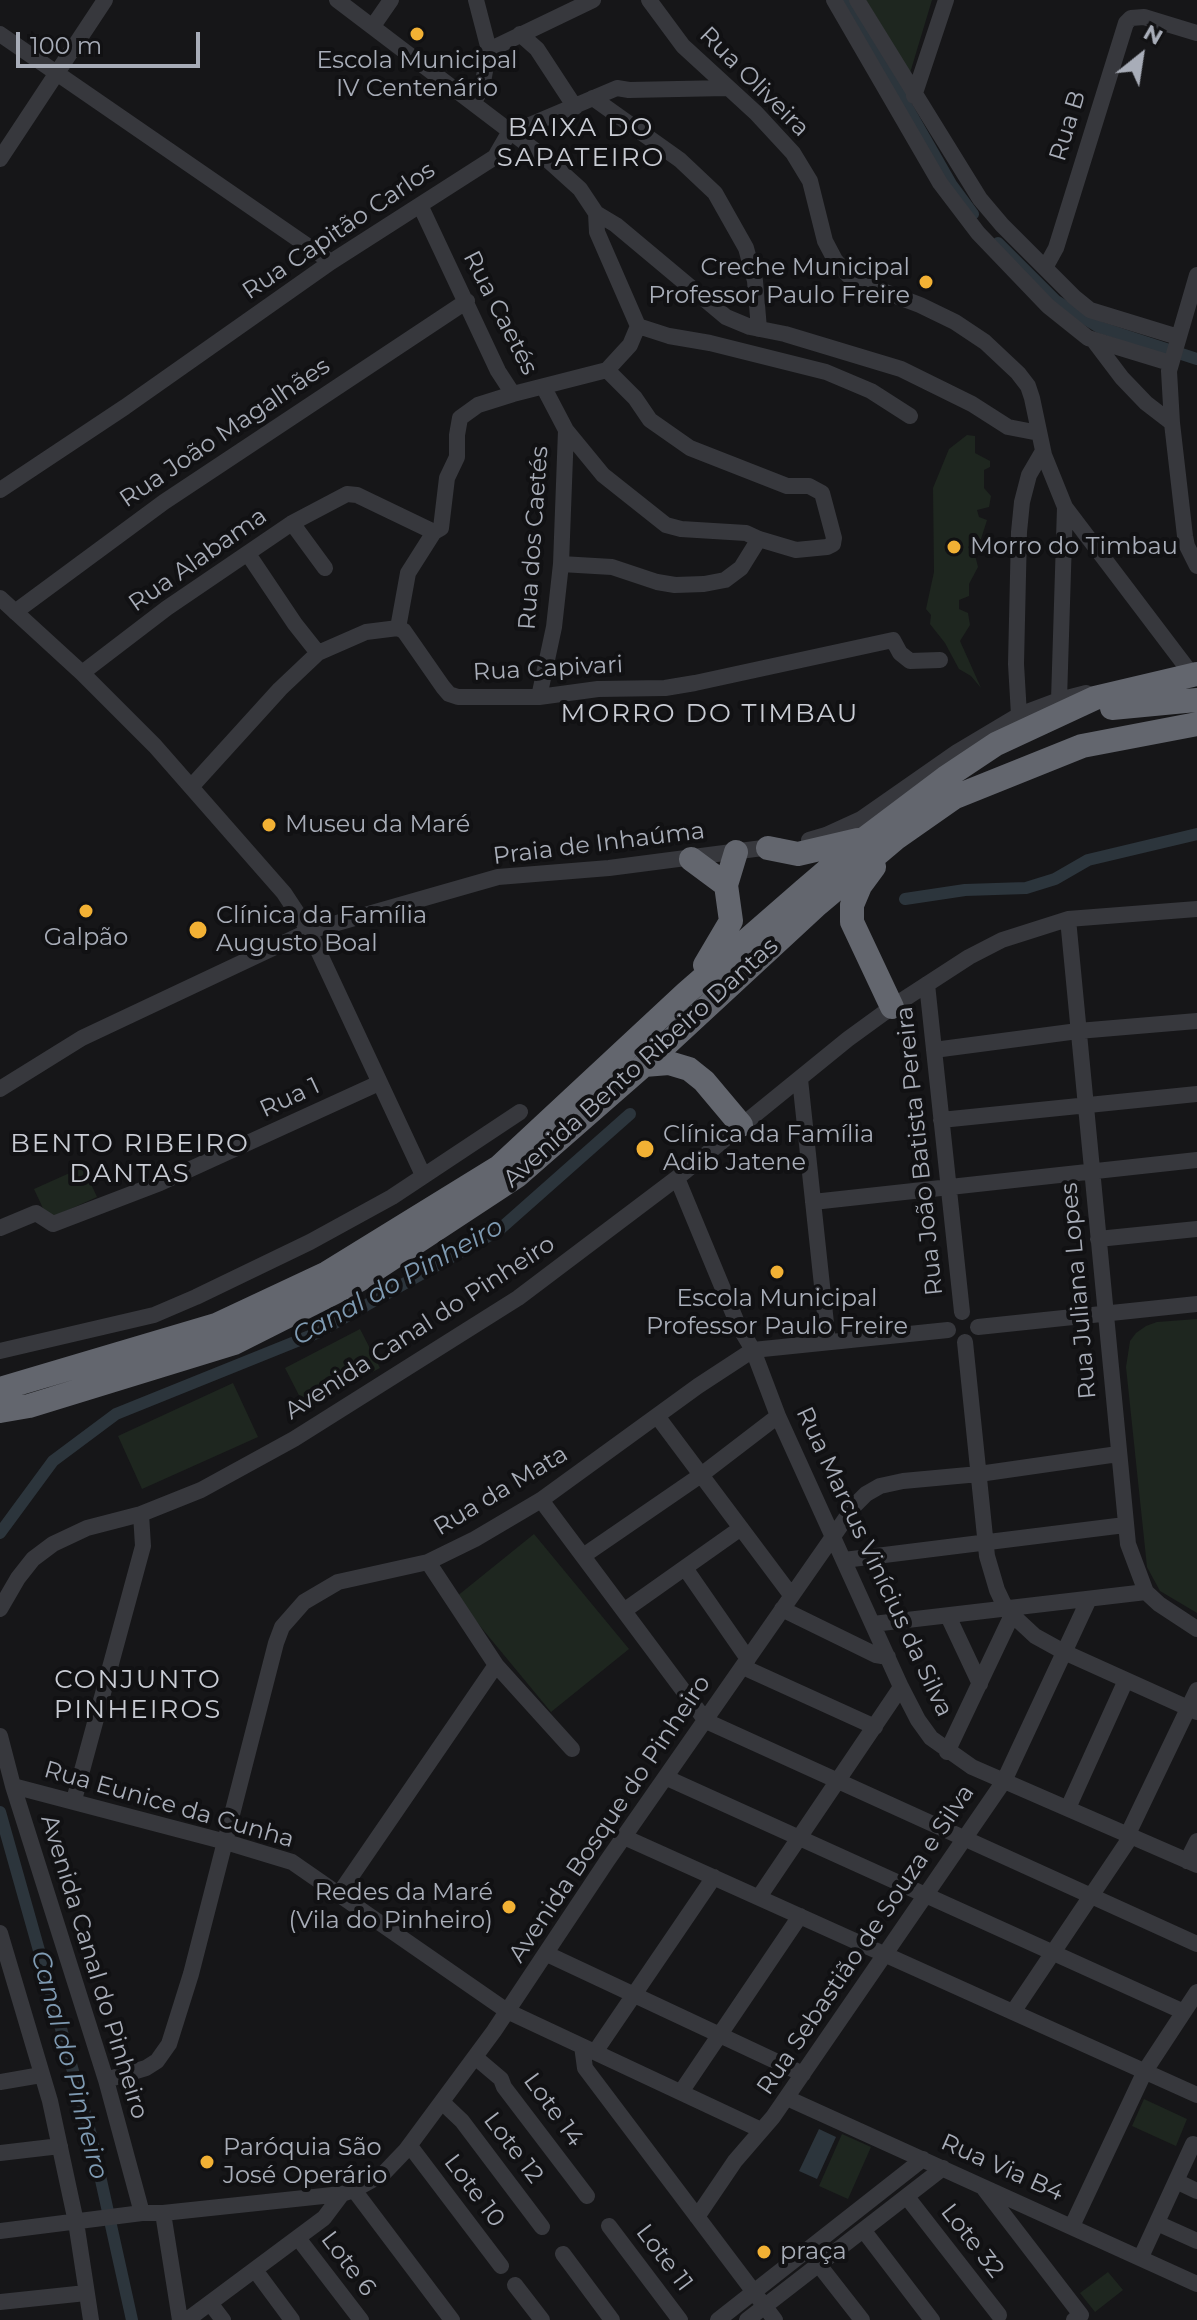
<!DOCTYPE html>
<html>
<head>
<meta charset="utf-8">
<style>
  body { margin:0 }
  #map { position:relative; width:1197px; height:2320px; overflow:hidden; background:#161618; font-family:Montserrat,sans-serif }
  canvas { display:block }
  .north { position:absolute; left:1101px; top:16px; width:80px; height:80px; -webkit-text-stroke:6px #111113; paint-order:stroke; rotate:30deg; font-size:22px; font-weight:700; line-height:32px; text-align:center; color:#a8adb8 }
  .north::after { content:''; display:block; margin:auto; width:28px; height:36px; background:#a8adb8; clip-path:polygon(50% 0,100% 100%,50% 72%,0 100%) }
  .scale { position:absolute; left:16px; top:32px; width:184px; height:36px; box-sizing:border-box; border:4px solid #a8adb8; border-top:0; padding-left:10px; font-size:24px; line-height:28px; white-space:nowrap; color:#a8adb8; -webkit-text-stroke:6px #111113; paint-order:stroke }
</style>
</head>
<body>
<div id="map">
<canvas width="1197" height="2320"></canvas>
<div class="north">N</div>
<div class="scale">100 m</div>
</div>
<script>
const ctx = document.querySelector('canvas').getContext('2d');
ctx.lineJoin = 'round';
function paint(path, color) {
  ctx.fillStyle = color;
  ctx.fill(path, 'evenodd');
}
function poly(rows) {
  const path = new Path2D();
  for (const r of rows) {
    path.moveTo(r[0], r[1]);
    for (let i = 2; i < r.length; i += 2) path.lineTo(r[i], r[i + 1]);
  }
  return path;
}
function trace(path, color, width, dash) {
  ctx.strokeStyle = color;
  ctx.lineWidth = width;
  ctx.lineCap = dash ? 'butt' : 'round';
  ctx.setLineDash(dash || []);
  ctx.stroke(path);
}
function write(font, color, halo, rows, align = 'center') {
  ctx.font = font + ' Montserrat,sans-serif';
  ctx.lineWidth = 8;
  ctx.setLineDash([]);
  ctx.textBaseline = 'middle';
  ctx.strokeStyle = halo;
  ctx.fillStyle = color;
  for (const [text, x, y, turn = 0] of rows) {
    ctx.save();
    ctx.translate(x, y);
    ctx.rotate((+turn || 0) * Math.PI / 180);
    ctx.textAlign = isNaN(turn) ? turn : align;
    if (halo) ctx.strokeText(text, 0, 0);
    ctx.fillText(text, 0, 0);
    ctx.restore();
  }
}
paint(poly([
  [866,0,932,0,910,73],
  [967,435,975,436,975,453,990,461,990,467,984,470,984,488,991,496,989,507,977,510,979,517,987,520,981,539,968,547,975,555,978,567,969,584,969,596,959,600,959,609,968,613,970,625,960,641,981,688,971,676,959,669,945,643,930,624,931,615,926,609,934,572,933,488,949,449],
  [83,1167,97,1197,48,1219,34,1189],
  [1197,1319,1197,1613,1160,1591,1147,1567,1126,1367,1130,1341,1136,1333,1146,1326,1157,1322],
  [360,1329,380,1368,305,1407,285,1368],
  [233,1383,258,1437,142,1489,118,1436],
  [534,1534,629,1649,551,1712,456,1597],
  [1144,2099,1187,2119,1176,2146,1132,2126],
  [842,2134,871,2147,848,2199,819,2186],
  [1108,2272,1123,2290,1095,2312,1080,2293]
]), '#1e261f');
paint(poly([
  [819,2129,836,2137,817,2179,799,2171]
]), '#2c353c');
trace(poly([
  [846,0,951,184,973,214],
  [998,243,1056,301,1099,327,1197,359],
  [905,899,965,890,1026,888,1055,879,1088,860,1197,834],
  [0,1533,53,1461,116,1414,317,1333,499,1230,630,1114],
  [0,1812,91,2135,132,2320]
]), '#2c353c', 12);
trace(poly([
  [337,0,549,161,580,189,596,213,616,225,726,317,750,327,785,334,901,369,972,404,1008,427,1039,433],
  [649,0,683,46,756,113,793,153,810,181,825,241,835,260,848,275,864,284,920,305,955,322,985,342,1018,373,1028,386,1032,398,1044,455,1065,507,1187,668],
  [834,0,940,183,978,233,1048,306,1088,338,1170,363],
  [857,0,980,199,1002,225,1074,297,1090,310,1178,337],
  [373,26,391,0],
  [0,34,331,262],
  [520,34,537,49,575,107],
  [489,50,593,0],
  [914,96,946,0],
  [593,98,680,160,715,193,746,248,755,281,759,329],
  [474,102,482,87,489,50,476,0],
  [0,159,105,0],
  [420,205,498,371,513,394,607,370,630,345,638,326],
  [596,213,597,232,638,326],
  [1045,268,1056,248,1126,23,1131,18,1144,17,1197,33],
  [1197,275,1169,371,1172,423,1185,536,1187,546,1197,566],
  [638,326,669,336,710,343,826,372,871,391,910,416],
  [1094,341,1122,378,1146,403,1172,423],
  [566,430,603,475,666,525,681,529,746,533,759,539,796,550,827,547,833,544,834,538,822,493,809,486,787,486,690,448,650,420,635,398,607,370],
  [0,490,125,407,331,262,495,157,510,131,532,124,617,88,629,90,727,88],
  [292,523,325,568],
  [248,554,295,624,318,653],
  [561,564,612,567,657,582,675,585,704,584,725,580,741,568,759,539],
  [0,598,82,673,155,746,284,893,309,931,423,1175],
  [15,612,164,502,467,301],
  [398,628,408,573,434,532,441,528,447,478,457,457,457,435,460,418,478,405,513,394],
  [82,673,167,608,292,523,347,494,357,495,434,532],
  [539,697,554,627,561,564,566,430,544,388],
  [1059,700,1065,507],
  [1019,715,1016,664,1019,532,1022,502,1029,475,1043,451],
  [191,787,280,689,318,653,366,632,398,628,404,631,443,687,449,694,458,697,539,697,598,689,665,688,695,683,893,640,900,653,910,661,940,660],
  [809,840,826,835,861,819,957,752,1019,715,1059,700,1086,693],
  [1068,919,1128,1544,1146,1592,1159,1604,1197,1629],
  [927,984,962,1312],
  [934,1050,1078,1031,1197,1021],
  [800,1079,828,1342],
  [0,1089,82,1038,309,931,498,877,609,868,778,846],
  [941,1120,1197,1094],
  [677,1178,738,1325,753,1350,778,1416,901,1687,918,1720,931,1738,972,1767,1197,1865],
  [813,1202,1197,1160],
  [0,1228,36,1213,53,1224,160,1183,379,1083],
  [1098,1239,1197,1229],
  [978,1327,1197,1304],
  [965,1342,987,1556,997,1590,1006,1609,1035,1636,1064,1652,1197,1712],
  [0,1351,154,1315,196,1297,310,1242,392,1197,520,1112],
  [657,1416,791,1595],
  [541,1500,706,1721,1197,1944],
  [583,1556,701,1475,778,1416],
  [844,1560,1125,1525],
  [685,1568,748,1659],
  [0,1609,18,1578,33,1559,53,1544,87,1528,141,1514,201,1490,294,1439,518,1298,677,1178,848,1039,892,1007,969,957,1002,940,1068,919,1197,909],
  [782,1609,876,1655,888,1657],
  [625,1610,741,1528],
  [948,1616,980,1684],
  [873,1624,1146,1592],
  [496,1665,572,1749],
  [743,1667,875,1727],
  [0,1736,13,1786,106,2080,142,2213],
  [947,1752,1012,1615],
  [667,1778,1184,2012],
  [13,1786,226,1842,292,1862,507,2011,761,2130],
  [74,1800,143,1546,141,1514],
  [1068,1808,1126,1680],
  [1128,1834,1197,1690],
  [624,1837,1197,2095],
  [1187,1861,1197,1841],
  [339,1894,496,1665,428,1562],
  [759,1897,901,1687],
  [0,1933,50,2101,76,2222,91,2320],
  [547,1954,803,2074],
  [1013,2012,1132,1835],
  [582,2046,585,2068,775,2320],
  [595,2052,714,1877],
  [475,2057,501,2079,504,2087,587,2196],
  [106,2080,146,2068,157,2061,169,2044,191,1974,276,1643,282,1627,304,1602,338,1582,428,1562,475,1539,541,1500,698,1386,753,1350,948,1330],
  [0,2082,41,2075],
  [681,2092,800,1916],
  [787,2098,1197,2284],
  [442,2102,462,2121,542,2227],
  [410,2146,501,2266],
  [0,2153,60,2146],
  [1176,2181,1197,2191],
  [354,2190,452,2320],
  [985,2190,1081,2315,1074,2320],
  [907,2197,999,2315],
  [163,2213,180,2320],
  [697,2217,735,2161,773,2117,1004,1781,1089,1599],
  [1157,2223,1197,2241],
  [609,2226,680,2320],
  [1072,2226,1145,2071,1197,1992],
  [0,2231,142,2213,163,2213,342,2194,354,2190,383,2174,406,2150,494,2031,607,1861,855,1505,866,1494,880,1486,903,1481,979,1474,1118,1454],
  [864,2231,932,2320],
  [298,2238,361,2320],
  [563,2254,612,2320],
  [1141,2257,1193,2144,1197,2146],
  [819,2265,862,2320],
  [255,2270,292,2320],
  [515,2285,542,2320],
  [0,2302,86,2293],
  [210,2303,223,2320],
  [187,2320,324,2218,342,2194],
  [718,2320,923,2159],
  [747,2320,943,2168]
]), '#37383d', 16);
trace(poly([
  [1112,708,1197,700],
  [768,848,798,854,858,840],
  [691,859,726,885],
  [874,867,860,886,852,905,852,922,892,1007],
  [705,965,731,921,726,885,736,852],
  [644,1065,669,1063,689,1069,704,1081,741,1125],
  [0,1389,216,1325,327,1273,499,1167,686,993,803,891,864,839,945,778,996,744,1095,698,1197,674],
  [0,1411,29,1406,234,1343,359,1280,517,1176,644,1065,818,904,895,839,955,797,1082,746,1197,724]
]), '#63666e', 24);
for (const [x, y, r, color] of [
  [417,34,8,"#f2b134"],
  [926,282,8,"#f2b134"],
  [954,547,8,"#f2b134"],
  [269,825,8,"#f2b134"],
  [86,911,8,"#f2b134"],
  [198,930,10,"#f2b134"],
  [645,1149,10,"#f2b134"],
  [777,1272,8,"#f2b134"],
  [509,1907,8,"#f2b134"],
  [207,2162,8,"#f2b134"],
  [764,2252,8,"#f2b134"]
]) {
  const dot = new Path2D();
  dot.arc(x, y, r, 0, 2 * Math.PI);
  ctx.fillStyle = color;
  ctx.fill(dot);
  trace(dot, '#111113', 3);
}
write('24px', '#a8adb8', '#111113', [
  ["Escola Municipal",417,61,"center"],
  ["IV Centenário",417,89,"center"],
  ["Creche Municipal",910,268,"right"],
  ["Professor Paulo Freire",910,296,"right"],
  ["Morro do Timbau",970,547],
  ["Museu da Maré",285,825],
  ["Clínica da Família",216,916],
  ["Augusto Boal",216,944],
  ["Galpão",86,938,"center"],
  ["Clínica da Família",663,1135],
  ["Adib Jatene",663,1163],
  ["Escola Municipal",777,1299,"center"],
  ["Professor Paulo Freire",777,1327,"center"],
  ["Redes da Maré",493,1893,"right"],
  ["(Vila do Pinheiro)",493,1921,"right"],
  ["Paróquia São",223,2148],
  ["José Operário",223,2176],
  ["praça",780,2252]
], 'left');
write('24px', '#a8adb8', '#111113', [
  ["Rua Oliveira",754,82,45],
  ["Rua B",1068,126,-73],
  ["Rua Capitão Carlos",339,231,-34],
  ["Rua Caetés",500,313,63],
  ["Rua João Magalhães",225,433,-34],
  ["Rua dos Caetés",534,538,-86],
  ["Rua Alabama",198,560,-35],
  ["Rua Capivari",548,669,-3],
  ["Praia de Inhaúma",599,844,-7],
  ["Avenida Bento Ribeiro Dantas",641,1063,-42],
  ["Rua 1",290,1098,-25],
  ["Rua João Batista Pereira",920,1151,-96],
  ["Rua Juliana Lopes",1079,1291,-95],
  ["Avenida Canal do Pinheiro",420,1328,-33],
  ["Rua da Mata",501,1491,-31],
  ["Rua Marcus Vinícius da Silva",874,1562,65],
  ["Rua Eunice da Cunha",169,1805,16],
  ["Avenida Bosque do Pinheiro",610,1819,-56],
  ["Rua Sebastião de Souza e Silva",866,1940,-56],
  ["Avenida Canal do Pinheiro",94,1967,73],
  ["Lote 14",553,2110,54],
  ["Lote 12",513,2148,53],
  ["Rua Via B4",1002,2168,24],
  ["Lote 10",474,2191,53],
  ["Lote 32",972,2241,52],
  ["Lote 11",664,2258,53],
  ["Lote 6",348,2264,53]
]);
ctx.letterSpacing = '2px';
write('26px', '#c9ccd4', '#111113', [
  ["BAIXA DO",581,128],
  ["SAPATEIRO",581,158],
  ["MORRO DO TIMBAU",710,714],
  ["BENTO RIBEIRO",130,1144],
  ["DANTAS",130,1174],
  ["CONJUNTO",138,1680],
  ["PINHEIROS",138,1710]
]);
ctx.letterSpacing = '0px';
write('italic 26px', '#7f9bb3', '#111113', [
  ["Canal do Pinheiro",398,1282,-29],
  ["Canal do Pinheiro",69,2065,75]
]);
</script>
</body>
</html>
